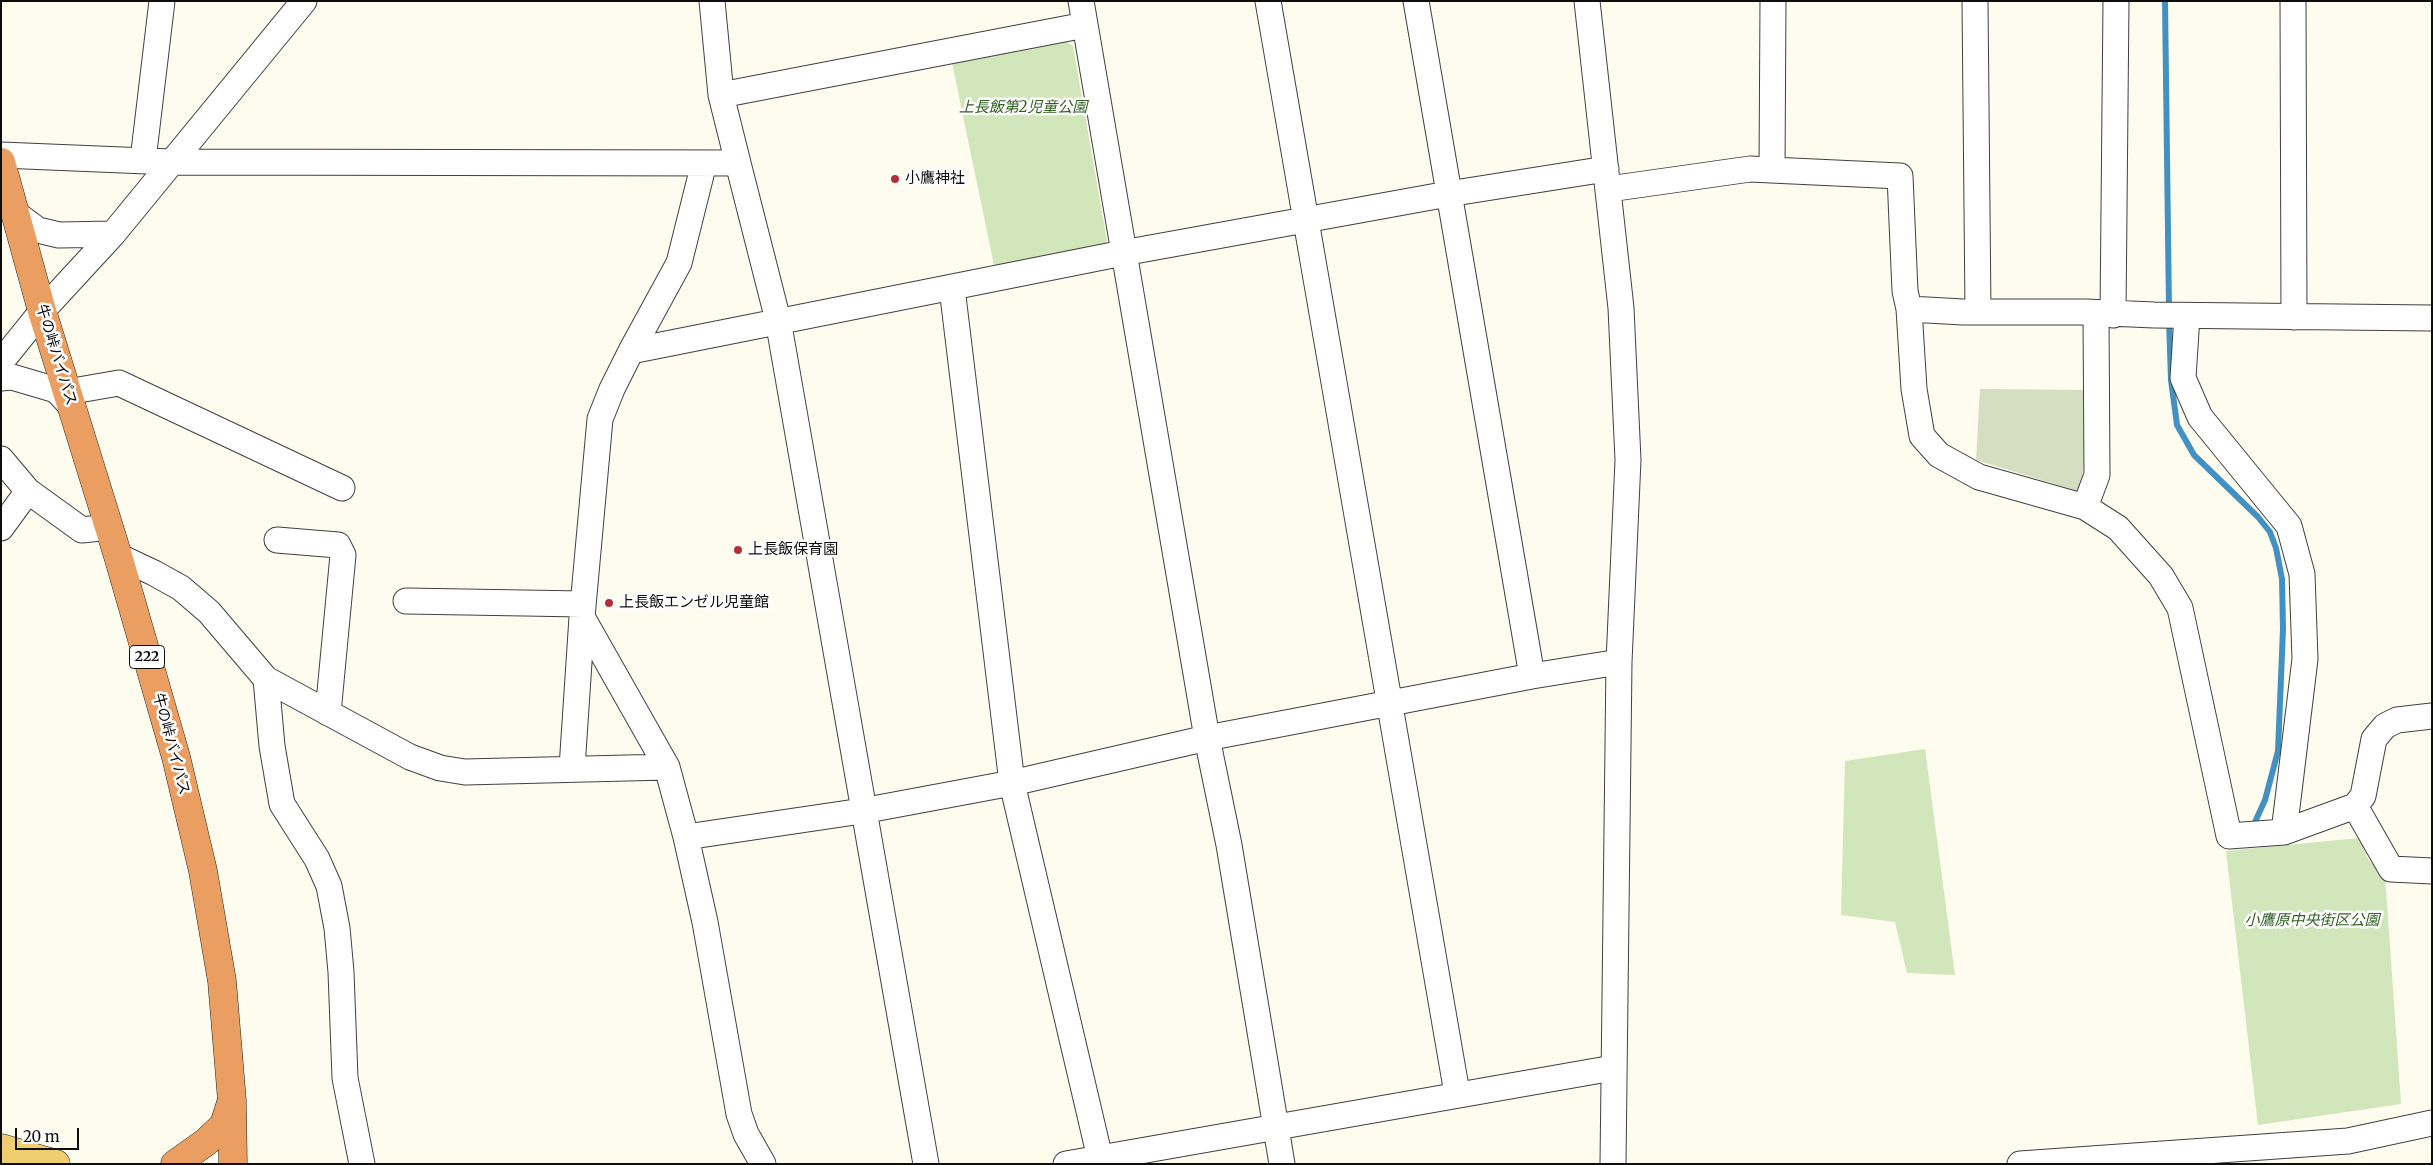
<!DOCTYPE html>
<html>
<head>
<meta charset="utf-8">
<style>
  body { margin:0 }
  #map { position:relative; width:2433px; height:1165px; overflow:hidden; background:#fefbef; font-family:Merriweather,serif }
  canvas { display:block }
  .frame { position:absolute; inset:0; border:2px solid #0d0d0d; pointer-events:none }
  .scale { position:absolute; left:15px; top:1128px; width:64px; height:22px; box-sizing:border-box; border:2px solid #0d0d0d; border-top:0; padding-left:6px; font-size:15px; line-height:18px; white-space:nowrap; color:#0d0d0d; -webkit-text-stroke:4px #fff; paint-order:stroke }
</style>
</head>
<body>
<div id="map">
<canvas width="2433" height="1165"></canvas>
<div class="frame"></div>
<div class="scale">20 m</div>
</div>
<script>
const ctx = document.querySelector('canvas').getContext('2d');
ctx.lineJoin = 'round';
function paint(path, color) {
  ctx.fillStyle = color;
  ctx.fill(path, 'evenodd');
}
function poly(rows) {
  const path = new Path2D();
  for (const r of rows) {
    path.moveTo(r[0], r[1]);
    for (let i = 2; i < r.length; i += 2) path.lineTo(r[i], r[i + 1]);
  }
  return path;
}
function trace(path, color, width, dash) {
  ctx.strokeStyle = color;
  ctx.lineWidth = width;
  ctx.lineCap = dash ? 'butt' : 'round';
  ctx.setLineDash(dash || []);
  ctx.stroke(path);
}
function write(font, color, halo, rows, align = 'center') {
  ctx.font = font + ' Merriweather,"Noto Sans JP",serif';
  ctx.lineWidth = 5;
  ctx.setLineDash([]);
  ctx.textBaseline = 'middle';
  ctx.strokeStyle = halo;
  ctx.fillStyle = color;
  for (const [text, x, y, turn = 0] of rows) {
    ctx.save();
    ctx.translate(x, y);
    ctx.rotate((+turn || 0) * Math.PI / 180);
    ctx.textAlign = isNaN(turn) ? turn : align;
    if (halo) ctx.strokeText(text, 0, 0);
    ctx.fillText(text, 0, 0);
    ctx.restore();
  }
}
paint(poly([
  [1061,38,1073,46,1107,241,1102,250,995,270,951,58],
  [1925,749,1955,975,1907,973,1895,922,1841,915,1845,761],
  [2359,838,2369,861,2385,875,2401,1104,2258,1125,2226,851]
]), '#d1e6bb');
paint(poly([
  [1980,389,2090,390,2081,492,1976,460]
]), '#d5dec1');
trace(poly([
  [2165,1,2169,310],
  [2169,320,2171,380,2177,425,2194,455,2258,517,2270,532,2276,548,2282,579,2283,629,2278,751,2265,800,2255,822]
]), '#4391c3', 6);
const minor = poly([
  [1081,1,1207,738,1229,845,1282,1164],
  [1268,1,1457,1093],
  [1416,1,1532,676],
  [1587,1,1621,308,1628,460,1619,662,1613,1164],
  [1975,1,1978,312],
  [2293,1,2294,317],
  [721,95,1085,25],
  [1,155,171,162,738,163,721,95,712,1],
  [143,160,162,1],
  [738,163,778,320,926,1164],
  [1772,170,1773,1],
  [1609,189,1750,169,1900,176,1905,291,1909,309,1914,389,1922,436,1939,455,1979,477,2085,507,2118,528,2161,576,2180,608,2229,836,2284,832,2355,806,2363,796,2374,739,2385,726,2397,720,2432,716],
  [15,213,38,230,59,235,113,234],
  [952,288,1012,783,1100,1158],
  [1909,309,1963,312,2086,312,2154,315,2432,318],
  [2113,315,2116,1],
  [2187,316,2183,378,2200,417,2289,526,2302,574,2305,659,2284,832],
  [631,351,1123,253,1448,194,1606,169],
  [1,362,42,311,113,234,304,1],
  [1,378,12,377,56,390,72,407],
  [67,392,119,383,342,488],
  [1,459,28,491,82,530,109,527],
  [2085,507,2097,475,2096,313],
  [1,528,28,491],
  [277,540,338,545,343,555,328,713],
  [118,556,154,573,181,588,209,612,266,679,410,757,440,768,465,772,667,767],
  [406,601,583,604],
  [582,617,667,767,686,837,705,922,739,1114,746,1134,763,1164],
  [266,679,272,746,282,804,317,859,329,886,337,928,341,972,345,1078,362,1164],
  [572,768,582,617,600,419,612,389,631,351,679,263,704,163],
  [2355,806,2391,869,2432,871],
  [686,837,862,811,1012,783,1207,738,1532,676,1619,662],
  [1066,1164,1613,1068],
  [2020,1164,2348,1141,2432,1123]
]);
const major = poly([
  [1,1148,56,1164]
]);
const highway = poly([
  [1,162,42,311,118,556,176,757,203,871,222,981,232,1101,233,1164],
  [175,1164,206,1142,224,1125,231,1103]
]);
trace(minor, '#404040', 27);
trace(major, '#1e1e1e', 29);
trace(highway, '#1e1e1e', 29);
trace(minor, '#fff', 25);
trace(major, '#eece6e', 28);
trace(highway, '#ea9e61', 28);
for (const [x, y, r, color] of [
  [895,179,5,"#b32f37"],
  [738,550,5,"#b32f37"],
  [609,603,5,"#b32f37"]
]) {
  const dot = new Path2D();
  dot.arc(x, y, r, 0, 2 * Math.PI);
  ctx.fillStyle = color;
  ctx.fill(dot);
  trace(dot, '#fff', 2);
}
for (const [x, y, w] of [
  [147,657,35]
]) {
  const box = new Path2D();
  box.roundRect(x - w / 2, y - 11.5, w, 23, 4);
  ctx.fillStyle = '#fff';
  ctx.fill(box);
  trace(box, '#0d0d0d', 1);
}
write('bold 14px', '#0d0d0d', null, [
  ["222",147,657]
]);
write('italic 15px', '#306022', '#fff', [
  ["上長飯第2児童公園",1023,108],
  ["小鷹原中央街区公園",2312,921]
]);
write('15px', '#0d0d0d', '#fff', [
  ["小鷹神社",905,179],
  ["上長飯保育園",748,550],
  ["上長飯エンゼル児童館",619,603]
], 'left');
write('15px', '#0d0d0d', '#fff', [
  ["牛の峠バイパス",56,355,73],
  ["牛の峠バイパス",171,744,75]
]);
</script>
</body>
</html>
